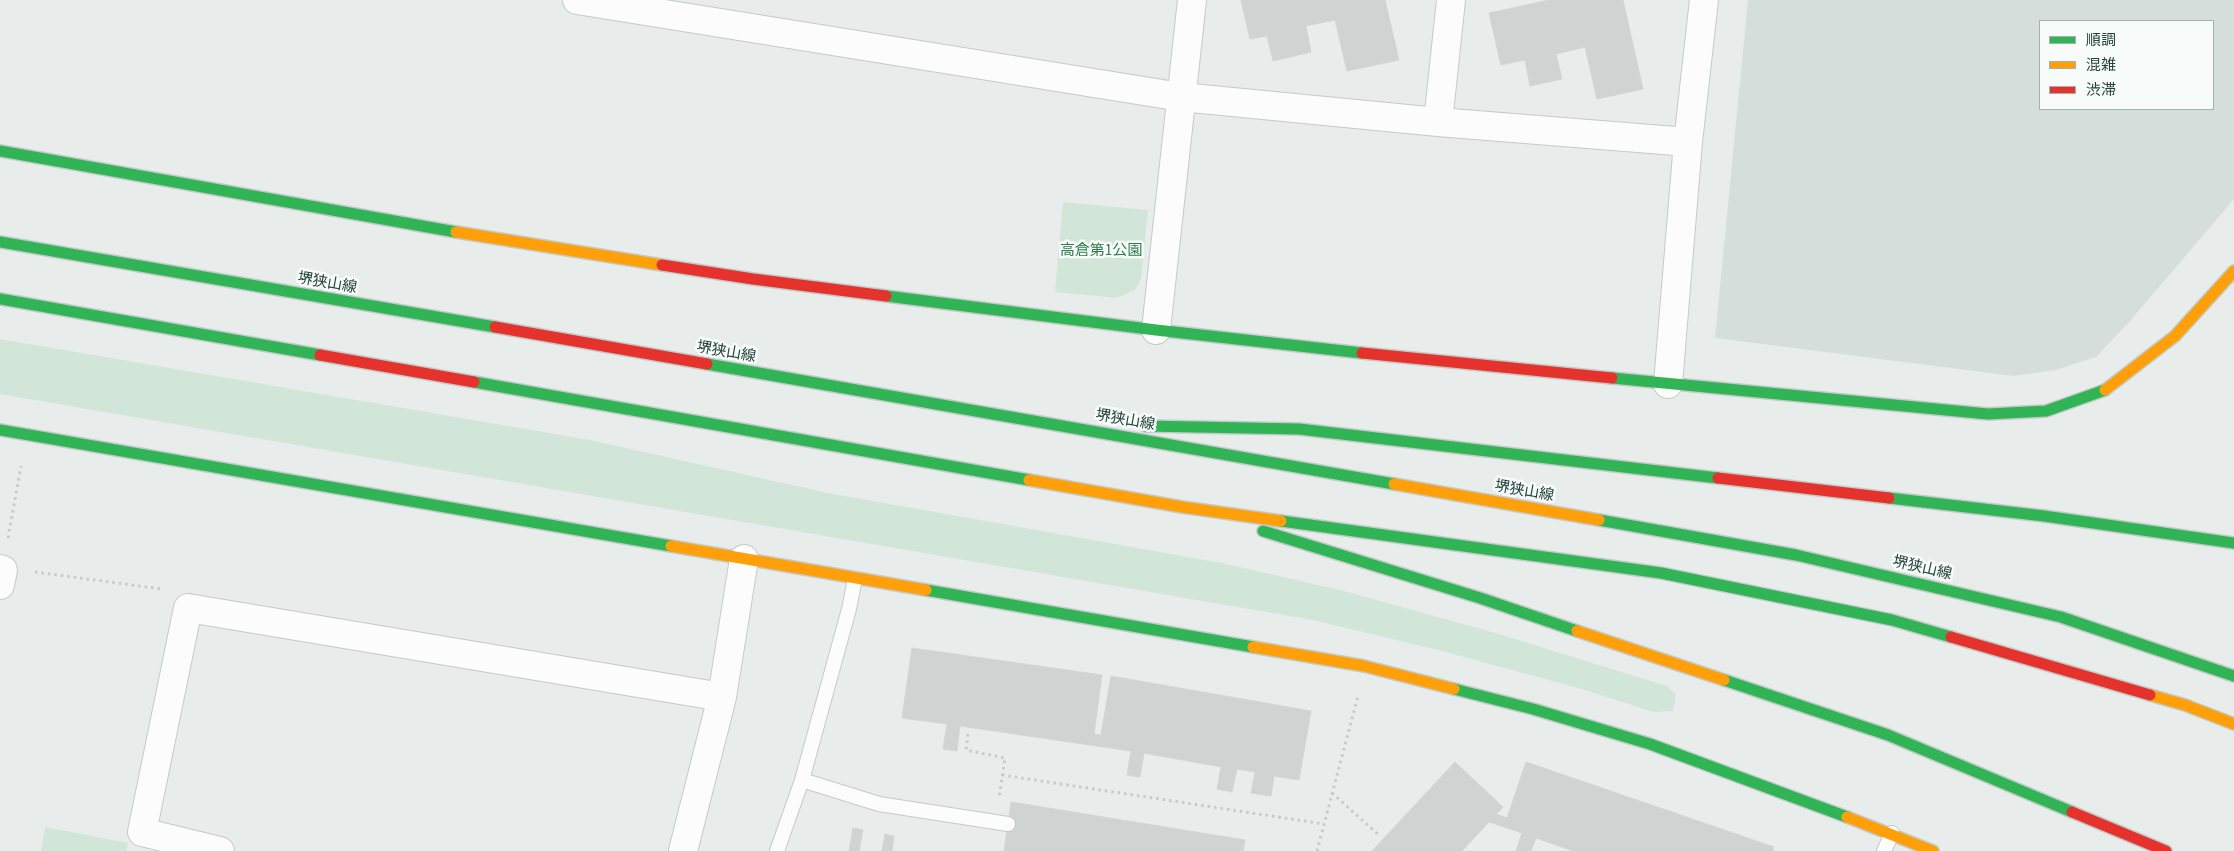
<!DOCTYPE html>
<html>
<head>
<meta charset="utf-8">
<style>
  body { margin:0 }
  #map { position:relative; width:2234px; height:851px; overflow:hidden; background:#e8edeb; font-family:"Source Sans 3","Noto Sans JP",sans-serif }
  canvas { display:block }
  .legend { position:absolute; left:2039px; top:20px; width:175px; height:90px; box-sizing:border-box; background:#f7fbf9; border:1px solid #a3b1ad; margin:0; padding:6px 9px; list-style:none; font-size:15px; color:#24423a }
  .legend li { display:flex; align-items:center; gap:10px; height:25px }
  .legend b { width:25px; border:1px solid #a3b1ad }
</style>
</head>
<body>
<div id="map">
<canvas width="2234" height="851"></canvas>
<ul class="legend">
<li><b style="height:6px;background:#30b455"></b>順調</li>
<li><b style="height:6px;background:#ff9f0a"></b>混雑</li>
<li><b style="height:6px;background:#e5322d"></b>渋滞</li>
</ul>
</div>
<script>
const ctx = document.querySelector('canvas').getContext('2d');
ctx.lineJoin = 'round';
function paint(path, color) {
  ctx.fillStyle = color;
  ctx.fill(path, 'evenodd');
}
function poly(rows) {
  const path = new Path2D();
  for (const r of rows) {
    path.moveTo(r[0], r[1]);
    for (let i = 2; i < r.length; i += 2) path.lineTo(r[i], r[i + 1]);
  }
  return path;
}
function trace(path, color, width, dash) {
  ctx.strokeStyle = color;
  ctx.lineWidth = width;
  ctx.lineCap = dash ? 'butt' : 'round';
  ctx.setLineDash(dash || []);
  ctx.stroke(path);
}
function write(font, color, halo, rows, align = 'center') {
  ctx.font = font + ' "Source Sans 3","Noto Sans JP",sans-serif';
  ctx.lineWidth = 5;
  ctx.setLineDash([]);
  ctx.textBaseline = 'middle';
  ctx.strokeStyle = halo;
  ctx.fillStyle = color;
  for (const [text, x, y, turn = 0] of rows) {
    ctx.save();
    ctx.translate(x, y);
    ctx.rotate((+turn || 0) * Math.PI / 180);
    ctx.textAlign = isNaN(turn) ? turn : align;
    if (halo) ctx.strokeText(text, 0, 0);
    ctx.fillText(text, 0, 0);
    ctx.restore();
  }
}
paint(poly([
  [1748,0,2234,0,2234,199,2130,321,2096,357,2055,370,2014,376,1715,338],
  [2040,21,2213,21,2213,109,2040,109]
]), '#d6dedb');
paint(poly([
  [1063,202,1148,210,1141,279,1135,290,1117,298,1055,292],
  [0,339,590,440,828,493,1222,563,1344,591,1492,632,1667,686,1676,695,1673,711,1653,712,1582,689,1438,650,1313,620,0,394],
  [45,827,128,843,126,851,41,851]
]), '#d1e6d8');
const building = poly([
  [1241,0,1385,0,1399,60,1347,71,1335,20,1306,26,1311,52,1273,61,1267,36,1250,39,1241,0],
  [1549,0,1623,0,1643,89,1597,99,1585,47,1556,54,1562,79,1530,86,1525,60,1501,65,1489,13,1549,0],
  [912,648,1102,675,1094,734,1101,735,1111,676,1311,711,1299,780,1274,776,1271,796,1251,793,1255,772,1237,769,1232,792,1217,789,1221,767,1144,753,1140,777,1127,775,1131,751,960,726,957,751,943,749,947,724,902,718,912,648],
  [1455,762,1503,807,1496,814,1507,818,1526,762,1774,847,1773,851,1573,851,1536,838,1531,851,1516,851,1522,833,1489,822,1462,851,1372,851,1455,762],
  [1011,802,1245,840,1243,851,1004,851,1011,802],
  [853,828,863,830,859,851,849,851,853,828],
  [885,834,894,836,892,851,882,851,885,834]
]);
paint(building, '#cfd4d2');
trace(building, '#d1d6d4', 1);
const lane = poly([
  [802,780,879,804,1008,824],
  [777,851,802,780,849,609,855,579],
  [1884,851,1892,833]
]);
const street = poly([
  [577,0,1181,97,1438,122,1688,142],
  [1438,122,1451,0],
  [1156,330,1192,0],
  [1668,384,1688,142,1704,0],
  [0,569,3,570,0,585],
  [220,851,142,832,188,608,722,697],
  [683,851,722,697,744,559]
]);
const fast = poly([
  [0,151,456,232],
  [0,242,495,327],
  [886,296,1156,330,1362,353],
  [0,299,320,355],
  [707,364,1394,484],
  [1612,378,1988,414,2046,411,2105,390],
  [474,382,1029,480],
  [1145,426,1299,429,1718,478],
  [0,430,671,546],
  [1889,498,2044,516,2234,543],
  [1599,520,1796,555,2061,617,2234,676],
  [1281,521,1661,573,1892,620,1951,637],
  [1263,531,1480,598,1577,631],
  [926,590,1253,647],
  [1724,680,1888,735,2072,812],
  [1454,689,1533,709,1650,744,1847,817]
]);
const slow = poly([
  [456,232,662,265],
  [2105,390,2175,336,2234,271],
  [1029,480,1182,507,1281,521],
  [1394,484,1599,520],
  [671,546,926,590],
  [1577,631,1724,680],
  [1253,647,1364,666,1454,689],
  [2150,695,2185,705,2234,724],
  [1847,817,1933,851]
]);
const jam = poly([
  [662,265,753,279,886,296],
  [495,327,707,364],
  [1362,353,1612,378],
  [320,355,474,382],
  [1718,478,1889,498],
  [1951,637,2150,695],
  [2072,812,2166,851]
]);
trace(lane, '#c5cac8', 16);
trace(street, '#c5cac8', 30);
trace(fast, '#c3cbc8', 14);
trace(slow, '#c3cbc8', 14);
trace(jam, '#c3cbc8', 14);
trace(poly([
  [8,538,21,466],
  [35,572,162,589],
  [968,734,966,750,1005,758,999,798],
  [1002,775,1324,824],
  [1332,793,1380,836],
  [1317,851,1358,696]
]), '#c3ccca', 3, [2.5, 4]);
trace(lane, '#fcfcfc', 14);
trace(street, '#fcfcfc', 28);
trace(fast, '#30b455', 11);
trace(slow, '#ff9f0a', 11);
trace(jam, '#e5322d', 11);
write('15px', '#2d7a4b', '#f7fbf9', [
  ["高倉第1公園",1101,252]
]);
write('15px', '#24423a', '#f7fbf9', [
  ["堺狭山線",327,284,10],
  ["堺狭山線",726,353,10],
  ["堺狭山線",1125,421,10],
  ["堺狭山線",1524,492,10],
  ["堺狭山線",1922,569,13]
]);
</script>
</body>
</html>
